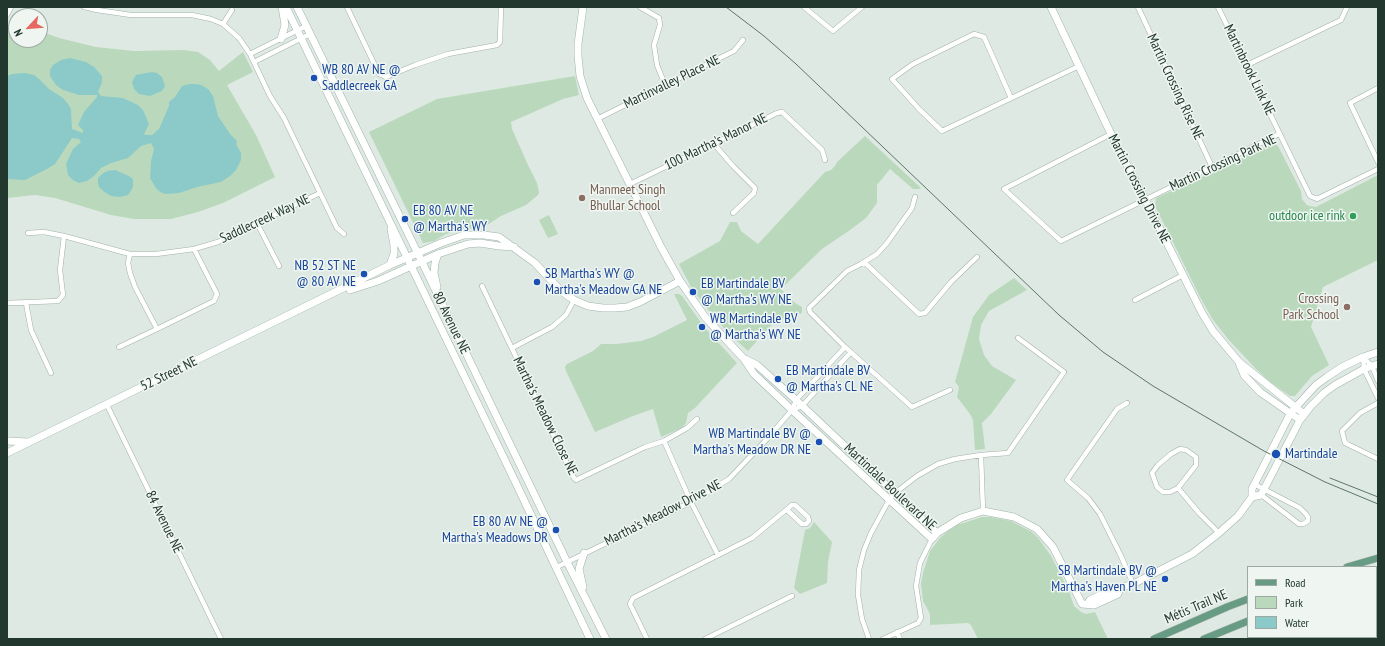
<!DOCTYPE html>
<html>
<head>
<meta charset="utf-8">
<style>
  body { margin:0 }
  #map { position:relative; width:1385px; height:646px; overflow:hidden; background:#dfe9e3; font-family:"PT Sans Narrow",sans-serif }
  canvas { display:block }
  .frame { position:absolute; inset:0; border:8px solid #22382e; pointer-events:none }
  .legend { position:absolute; left:1247px; top:566px; width:130px; height:72px; box-sizing:border-box; background:#eff6f1; border:1px solid #9daaa3; margin:0; padding:5px 7px; list-style:none; font-size:12px; color:#22382e }
  .legend li { display:flex; align-items:center; gap:8px; height:20px }
  .legend b { width:20px; border:1px solid #9daaa3 }
  .north { position:absolute; left:8px; top:8px; width:40px; height:40px; box-sizing:border-box; background:#eff6f1; border:1px solid #9daaa3; border-radius:50%; rotate:244deg; font-size:11px; font-weight:700; line-height:16px; text-align:center; color:#22382e }
  .north::after { content:''; display:block; margin:auto; width:14px; height:18px; background:#e66860; clip-path:polygon(50% 0,100% 100%,50% 72%,0 100%) }
</style>
</head>
<body>
<div id="map">
<canvas width="1385" height="646"></canvas>
<div class="frame"></div>
<ul class="legend">
<li><b style="height:5px;background:#679b84"></b>Road</li>
<li><b style="height:11px;background:#bad9bc"></b>Park</li>
<li><b style="height:11px;background:#8bcac8"></b>Water</li>
</ul>
<div class="north">N</div>
</div>
<script>
const ctx = document.querySelector('canvas').getContext('2d');
ctx.lineJoin = 'round';
function paint(path, color) {
  ctx.fillStyle = color;
  ctx.fill(path, 'evenodd');
}
function poly(rows) {
  const path = new Path2D();
  for (const r of rows) {
    path.moveTo(r[0], r[1]);
    for (let i = 2; i < r.length; i += 2) path.lineTo(r[i], r[i + 1]);
  }
  return path;
}
function trace(path, color, width, dash) {
  ctx.strokeStyle = color;
  ctx.lineWidth = width;
  ctx.lineCap = dash ? 'butt' : 'round';
  ctx.setLineDash(dash || []);
  ctx.stroke(path);
}
function write(font, color, halo, rows, align = 'center') {
  ctx.font = font + ' "PT Sans Narrow",sans-serif';
  ctx.lineWidth = 3;
  ctx.setLineDash([]);
  ctx.textBaseline = 'middle';
  ctx.strokeStyle = halo;
  ctx.fillStyle = color;
  for (const [text, x, y, turn = 0] of rows) {
    ctx.save();
    ctx.translate(x, y);
    ctx.rotate((+turn || 0) * Math.PI / 180);
    ctx.textAlign = isNaN(turn) ? turn : align;
    if (halo) ctx.strokeText(text, 0, 0);
    ctx.fillText(text, 0, 0);
    ctx.restore();
  }
}
paint(poly([
  [14,21,16,22,16,40,40,40,40,31,59,38,96,47,134,51,184,50,198,52,210,60,219,71,243,52,253,72,227,85,256,135,275,177,223,203,198,212,171,219,134,219,111,215,55,198,35,195,7,198,7,34],
  [575,76,579,95,563,99,511,122,512,129,528,165,537,183,539,192,538,195,526,205,501,216,484,227,461,230,446,234,434,241,423,243,369,132,437,99],
  [865,136,921,188,919,189,913,189,890,169,877,185,877,203,866,218,850,230,822,249,781,289,795,303,802,307,802,313,776,320,748,351,729,334,709,311,691,287,679,264,720,241,730,222,737,222,741,231,758,244,825,172,831,170,835,166,837,162],
  [1274,143,1278,146,1301,191,1302,199,1307,205,1310,206,1316,207,1378,175,1378,260,1323,287,1311,327,1329,365,1312,376,1295,396,1290,396,1270,382,1256,369,1228,339,1213,320,1200,297,1155,206,1156,198,1217,170,1271,144],
  [549,215,558,234,548,238,539,220],
  [1014,278,1027,290,989,311,981,325,979,339,984,355,992,366,1016,380,991,414,982,423,985,449,975,450,973,420,970,414,957,397,959,387,955,382,973,317,989,295],
  [674,294,679,294,682,296,705,328,737,363,695,408,688,413,686,423,682,428,661,437,653,409,633,416,595,432,566,371,565,367,567,364,593,351,601,344,616,344,641,341,653,337,687,320],
  [982,517,990,517,1011,521,1032,532,1039,539,1051,556,1069,591,1074,606,1081,612,1086,614,1095,612,1108,639,978,639,971,625,968,623,930,625,930,614,923,601,921,584,923,573,930,551,940,538,948,531,957,525],
  [814,522,832,542,828,562,827,583,800,594,794,588,805,530,810,528]
]), '#bad9bc');
paint(poly([
  [70,58,86,62,94,67,102,76,102,82,98,92,101,96,123,98,138,105,143,110,149,124,144,134,146,135,152,135,159,129,169,106,169,102,175,97,182,86,190,84,195,84,201,85,208,89,213,96,218,116,230,134,237,141,236,144,241,153,241,160,236,170,230,176,221,182,197,187,179,193,166,194,160,192,156,188,150,178,151,161,154,149,151,143,141,146,128,158,111,163,101,168,94,176,87,181,79,183,73,180,68,175,66,164,73,149,81,142,79,139,72,138,55,164,47,169,25,180,7,179,7,76,12,74,25,73,34,75,39,79,49,89,63,98,68,104,71,109,72,129,83,133,83,130,78,125,84,112,97,97,97,95,79,95,63,90,56,85,50,76,50,70,53,65,61,60],
  [152,72,157,73,162,77,165,86,162,91,150,96,139,94,134,89,132,82,136,75],
  [115,170,129,176,133,179,133,187,128,195,120,197,111,196,103,191,99,187,98,183,98,178,102,174,107,171]
]), '#8bcac8');
const street = poly([
  [84,7,97,10,131,15,192,15,211,19,223,24,239,38,250,54,270,96,284,118,337,228,344,234],
  [347,7,379,74,386,77,415,65,448,54,497,45,500,42,501,7],
  [640,7,659,18,660,25,654,45,657,65,665,85],
  [804,7,833,31,862,7],
  [1138,7,1212,167],
  [1218,7,1310,196,1317,199,1378,169],
  [7,15,11,7],
  [223,24,232,10],
  [250,54,306,26],
  [254,62,310,34],
  [1247,65,1341,20,1347,7],
  [1378,88,1350,103,1378,162],
  [1011,98,984,37,974,34,913,64,892,79,919,109,942,131,1079,66],
  [597,119,734,51,743,40],
  [1111,134,1004,189,1061,241,1279,134],
  [714,144,733,166,755,188,754,193,733,213],
  [630,184,777,113,782,112,822,150,825,160],
  [915,197,912,208,887,243,877,254,861,264,847,271,809,308,810,312,845,347,912,407,950,390],
  [257,223,279,266],
  [28,233,44,232,64,236,130,254,156,254,194,249,218,242,320,193],
  [130,254,128,263,130,273,135,287,157,329,214,301,217,294,194,249],
  [864,262,919,314,925,313,951,282,977,257],
  [482,286,574,478,576,480,645,447,664,441,687,428,697,419],
  [1135,300,1183,275],
  [7,303,58,301,63,295,60,270,64,236],
  [26,303,31,330,51,373],
  [119,347,157,329],
  [512,348,552,327,566,315,574,300],
  [1363,357,1364,369,1378,398],
  [1363,357,1372,366,1378,381],
  [1127,403,1117,409,1067,480,1088,498,1100,514,1121,556,1133,584],
  [1378,403,1360,413,1342,431,1345,443,1378,459],
  [107,405,221,639],
  [792,410,802,406,851,352],
  [664,441,691,502,718,555],
  [1180,449,1186,450,1196,457,1196,465,1178,488,1170,492,1163,492,1157,487,1152,473,1158,465,1171,454,1180,449],
  [981,455,983,511],
  [1254,484,1300,508,1306,514,1308,517,1308,521,1303,524,1299,524,1260,494],
  [1178,488,1199,513,1219,533],
  [557,567,691,502,729,479,767,439,792,410,796,400,845,347],
  [897,632,900,639],
  [1357,637,1358,639],
  [647,639,630,604,633,598,752,538,792,505,795,505,808,517,809,521,806,524,802,524,787,510],
  [705,639,792,596],
  [869,639,862,619,858,595,859,570,864,550,871,533,889,500,895,493,917,476,938,464,955,459,981,455,1008,453,1064,372,1018,338],
  [883,639,918,623,921,618,916,586,920,563,932,539]
]);
const secondary = poly([
  [286,7,513,477,590,639],
  [297,7,422,262,567,562,606,639],
  [583,7,578,44,578,56,580,76,587,98,661,247,680,281,705,317,744,359,754,374,792,410,932,539,937,533,961,518,983,511,1014,517,1037,529,1053,547,1082,604,1094,605,1118,594,1120,588],
  [1051,7,1111,134,1148,205,1202,313,1213,331,1239,362,1304,414],
  [281,39,285,25,282,7],
  [390,265,394,254,394,245,391,229],
  [437,287,434,273,435,263,438,254],
  [350,290,378,281,438,254,468,244,480,243,499,246,514,247],
  [745,359,757,365,796,400,937,533],
  [1239,363,1244,375,1260,392,1300,420],
  [7,441,28,442],
  [7,453,390,265,441,243,464,235,484,235,499,237,535,263,561,291,574,300,588,306,603,308,615,308,627,307,640,302,680,281],
  [1252,497,1252,489,1290,414,1295,408,1316,385,1327,377,1342,367,1363,357,1378,352],
  [583,587,579,569,584,553],
  [1087,604,1090,600,1115,588,1120,588,1133,584,1192,554,1219,533,1238,516,1252,497,1261,495,1300,420,1310,407,1324,393,1335,385,1364,369,1378,364]
]);
const primary = poly([
  [1347,567,1378,558],
  [1376,578,1378,578],
  [1154,639,1227,607,1248,599],
  [1204,639,1248,621]
]);
trace(street, '#a3b0a9', 5.5);
trace(secondary, '#a0b4a9', 8);
trace(primary, '#bdc3c0', 8);
trace(street, '#fff', 4.5);
trace(secondary, '#fff', 7);
trace(primary, '#679b84', 7);
trace(poly([
  [726,7,764,36,796,64,1059,315,1103,352,1153,386,1264,451,1325,482,1378,504],
  [1330,478,1378,497]
]), '#5c7469', 1);
for (const [x, y, r, color] of [
  [314,78,4,"#1a4fb4"],
  [582,198,4,"#8d6e63"],
  [1353,216,4,"#2e9e5b"],
  [405,219,4,"#1a4fb4"],
  [364,274,4,"#1a4fb4"],
  [537,282,4,"#1a4fb4"],
  [693,292,4,"#1a4fb4"],
  [1347,307,4,"#8d6e63"],
  [702,327,4,"#1a4fb4"],
  [778,379,4,"#1a4fb4"],
  [819,442,4,"#1a4fb4"],
  [1276,454,5,"#1a4fb4"],
  [556,530,4,"#1a4fb4"],
  [1165,579,4,"#1a4fb4"]
]) {
  const dot = new Path2D();
  dot.arc(x, y, r, 0, 2 * Math.PI);
  ctx.fillStyle = color;
  ctx.fill(dot);
  trace(dot, '#eff6f1', 1.5);
}
write('14px', '#164399', '#eff6f1', [
  ["WB 80 AV NE @",322,70],
  ["Saddlecreek GA",322,86],
  ["EB 80 AV NE",413,211],
  ["@ Martha's WY",413,227],
  ["NB 52 ST NE",356,266,"right"],
  ["@ 80 AV NE",356,282,"right"],
  ["SB Martha's WY @",545,274],
  ["Martha's Meadow GA NE",545,290],
  ["EB Martindale BV",701,284],
  ["@ Martha's WY NE",701,300],
  ["WB Martindale BV",710,319],
  ["@ Martha's WY NE",710,335],
  ["EB Martindale BV",786,371],
  ["@ Martha's CL NE",786,387],
  ["WB Martindale BV @",811,434,"right"],
  ["Martha's Meadow DR NE",811,450,"right"],
  ["Martindale",1285,454],
  ["EB 80 AV NE @",548,522,"right"],
  ["Martha's Meadows DR",548,538,"right"],
  ["SB Martindale BV @",1157,571,"right"],
  ["Martha's Haven PL NE",1157,587,"right"]
], 'left');
write('14px', '#22382e', '#eff6f1', [
  ["Martinbrook Link NE",1249,70,64],
  ["Martinvalley Place NE",672,82,-26],
  ["Martin Crossing Rise NE",1175,87,65],
  ["100 Martha's Manor NE",716,142,-26],
  ["Martin Crossing Park NE",1223,163,-25],
  ["Martin Crossing Drive NE",1139,189,63],
  ["Saddlecreek Way NE",265,219,-25],
  ["80 Avenue NE",451,323,64],
  ["52 Street NE",169,374,-26],
  ["Martha's Meadow Close NE",545,416,64],
  ["Martindale Boulevard NE",890,487,43],
  ["Martha's Meadow Drive NE",663,513,-27],
  ["84 Avenue NE",164,522,64],
  ["Métis Trail NE",1196,607,-23]
]);
write('14px', '#785e54', '#eff6f1', [
  ["Manmeet Singh",590,190],
  ["Bhullar School",590,206],
  ["Crossing",1339,299,"right"],
  ["Park School",1339,315,"right"]
], 'left');
write('14px', '#27864d', '#eff6f1', [
  ["outdoor ice rink",1345,216]
], 'right');
</script>
</body>
</html>
